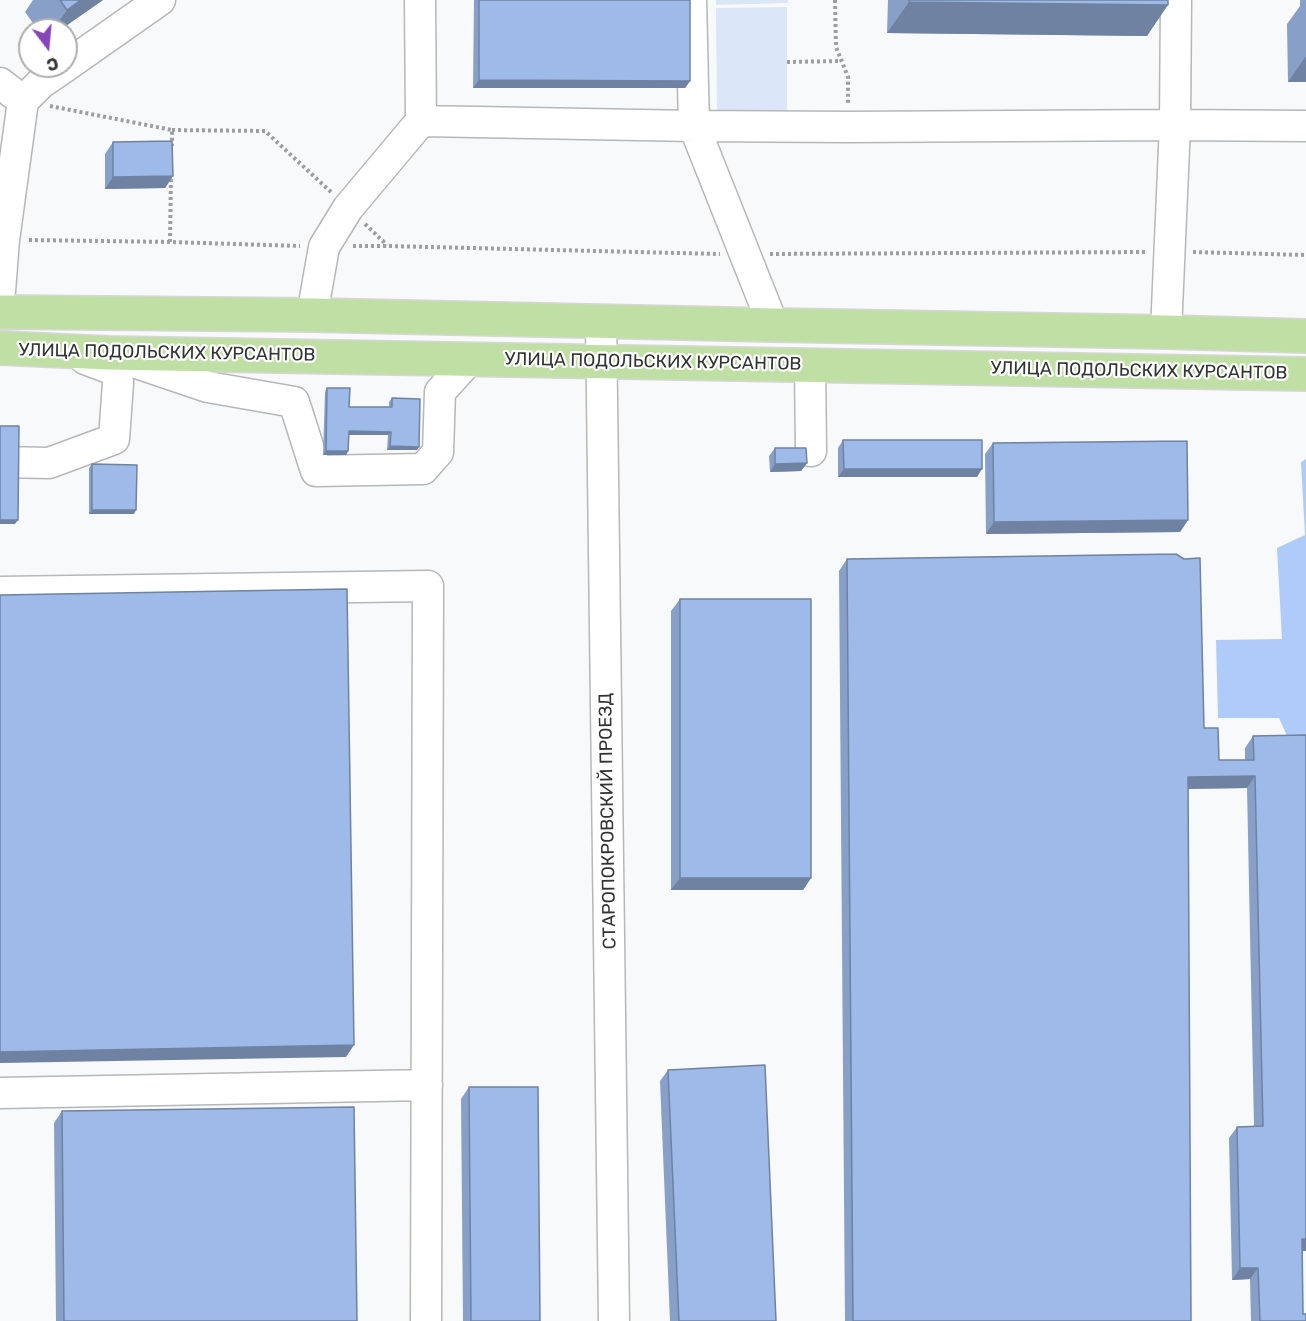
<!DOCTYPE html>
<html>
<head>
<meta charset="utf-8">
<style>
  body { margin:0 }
  #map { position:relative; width:1306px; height:1321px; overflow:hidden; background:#f8f9fa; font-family:Rubik,sans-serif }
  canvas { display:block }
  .north { position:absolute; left:18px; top:18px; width:60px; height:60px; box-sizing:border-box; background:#fff; border:2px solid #adadad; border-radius:50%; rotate:164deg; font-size:16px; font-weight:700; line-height:24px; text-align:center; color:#323333 }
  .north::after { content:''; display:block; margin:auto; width:21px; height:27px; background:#8646bb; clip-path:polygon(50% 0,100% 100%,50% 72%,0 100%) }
</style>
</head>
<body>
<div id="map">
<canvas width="1306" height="1321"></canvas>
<div class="north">С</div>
</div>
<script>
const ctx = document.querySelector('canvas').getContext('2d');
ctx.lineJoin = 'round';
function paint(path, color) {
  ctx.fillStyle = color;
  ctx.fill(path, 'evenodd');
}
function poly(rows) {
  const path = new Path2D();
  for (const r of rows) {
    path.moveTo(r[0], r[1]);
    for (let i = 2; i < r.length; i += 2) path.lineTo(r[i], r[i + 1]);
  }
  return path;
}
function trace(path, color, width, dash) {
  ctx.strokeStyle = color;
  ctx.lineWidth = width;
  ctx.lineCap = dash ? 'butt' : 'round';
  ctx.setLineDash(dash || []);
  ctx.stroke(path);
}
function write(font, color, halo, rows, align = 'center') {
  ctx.font = font + ' Rubik,sans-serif';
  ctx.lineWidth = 4.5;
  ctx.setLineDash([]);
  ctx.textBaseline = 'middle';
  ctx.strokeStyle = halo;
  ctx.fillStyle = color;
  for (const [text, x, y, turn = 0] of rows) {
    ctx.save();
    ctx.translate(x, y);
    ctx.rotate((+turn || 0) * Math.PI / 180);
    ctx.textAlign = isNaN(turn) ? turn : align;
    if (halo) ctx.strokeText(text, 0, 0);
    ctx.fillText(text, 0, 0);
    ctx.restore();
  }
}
paint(poly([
  [716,0,788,0,788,3,716,5],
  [787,7,787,111,717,111,716,8]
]), '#dbe6f8');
paint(poly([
  [1306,459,1306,738,1288,738,1279,718,1218,718,1216,640,1282,639,1277,548,1305,535,1301,462]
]), '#afcbfa');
const minor = poly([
  [691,0,694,126,849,127,1175,125,1176,0],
  [66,66,160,0],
  [0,83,23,101],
  [421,121,694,126,773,325],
  [0,291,4,240,23,101,41,83,66,66],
  [312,315,324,247,348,208,421,121,420,0],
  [601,321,614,1321],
  [1166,332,1175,125,1306,126],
  [122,358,208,387,294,402,316,471,423,469,438,452,440,392,470,359],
  [810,365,811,451],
  [0,462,49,463,114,439,118,383,117,371,85,359],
  [0,592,428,586,426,1321],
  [0,1093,427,1085]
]);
const major = poly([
  [0,312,312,315,773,325,1166,332,1306,336],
  [0,348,108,353,1306,374]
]);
trace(minor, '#b6b7b8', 33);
trace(major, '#d6d6d6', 36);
trace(poly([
  [835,0,836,47,848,77,848,105],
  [787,62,841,61],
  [50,106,172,130,172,146],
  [172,130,265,131,331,192],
  [365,224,387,245],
  [29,240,170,242,300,246],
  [170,242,171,174],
  [353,246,388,246,720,254],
  [1193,252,1306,255],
  [770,254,1146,252]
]), '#9d9e9f', 4, [3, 3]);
trace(minor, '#fff', 30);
trace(major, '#c0dfa4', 33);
paint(poly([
  [33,0,103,0,60,30,38,30,25,12],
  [474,0,690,0,690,81,685,88,473,88],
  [888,0,1168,0,1147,36,887,33],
  [1300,0,1306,0,1306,82,1288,82,1287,24,1300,6],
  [113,142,173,176,165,188,105,189,105,154],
  [327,388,349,407,389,407,389,402,392,398,417,450,387,450,388,435,349,435,348,451,346,455,323,455,325,392],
  [843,440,977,477,838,477,838,448],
  [993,443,1188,520,1180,532,986,534,985,454],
  [775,448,807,463,801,471,770,472,769,456],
  [92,464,134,514,89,514,89,468],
  [847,559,1204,728,1219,760,1245,760,1245,748,1253,736,1306,735,1306,1251,1302,1251,1303,1314,1306,1321,1251,1321,1250,1279,1232,1280,1229,1138,1237,1127,1254,1126,1247,788,1188,789,1191,1321,845,1321,839,571],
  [680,599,811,878,803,890,671,890,671,611],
  [668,1070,776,1321,670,1321,660,1081],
  [469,1087,540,1321,463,1321,461,1099],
  [62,1111,357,1321,56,1321,54,1123]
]), '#88a0c8');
paint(poly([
  [81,0,103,0,60,30,53,30,67,10],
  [909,2,1168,5,1147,36,887,33],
  [1306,56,1306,82,1288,82],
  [479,80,690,81,685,88,473,88],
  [173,176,165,188,105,189,113,177],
  [349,431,391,432,388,435,346,435],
  [390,446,419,447,417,450,387,450],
  [326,451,348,451,346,455,323,455],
  [807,463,801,471,770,472,775,464],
  [844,469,982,469,977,477,838,477],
  [92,510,136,510,134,514,89,514],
  [0,520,18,520,15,524,0,524],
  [1188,520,1180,532,986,534,994,522],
  [1255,776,1247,788,1180,789,1188,777],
  [680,878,811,878,803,890,671,890],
  [354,1045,346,1057,0,1063,0,1052],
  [1302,1239,1306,1239,1306,1251,1293,1251],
  [1240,1268,1258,1268,1250,1279,1232,1280]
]), '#6f82a2');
const building = poly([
  [60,0,81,0,67,10,60,0],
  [479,0,690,0,690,81,479,80,479,0],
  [909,0,1168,0,1168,5,909,2,909,0],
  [172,141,173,176,113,177,113,142,172,141],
  [327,388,350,388,349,407,392,407,392,398,420,399,419,447,390,446,391,432,349,431,348,451,326,451,327,388],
  [0,426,19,426,18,520,0,520,0,426],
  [843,440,982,440,982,469,844,469,843,440],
  [1187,441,1188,520,994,522,993,443,1187,441],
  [775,448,806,448,807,463,775,464,775,448],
  [92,464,137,465,136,510,92,510,92,464],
  [1176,554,1184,559,1200,558,1204,728,1218,728,1219,760,1254,760,1253,736,1306,735,1306,1239,1302,1239,1303,1314,1306,1314,1306,1321,1260,1321,1258,1268,1240,1268,1237,1127,1263,1126,1255,776,1188,777,1191,1321,853,1321,847,559,1176,554],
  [347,589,354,1045,0,1052,0,595,347,589],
  [680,599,811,599,811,878,680,878,680,599],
  [765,1065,776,1321,679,1321,668,1070,765,1065],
  [469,1087,538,1087,540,1321,471,1321,469,1087],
  [354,1107,357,1321,64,1321,62,1111,354,1107]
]);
paint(building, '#9ebae8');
trace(building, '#6f82a2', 1.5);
write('18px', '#323333', '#fff', [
  ["УЛИЦА ПОДОЛЬСКИХ КУРСАНТОВ",167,353,1],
  ["УЛИЦА ПОДОЛЬСКИХ КУРСАНТОВ",653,362,1],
  ["УЛИЦА ПОДОЛЬСКИХ КУРСАНТОВ",1139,371,1],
  ["СТАРОПОКРОВСКИЙ ПРОЕЗД",608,821,-91]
]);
</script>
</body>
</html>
